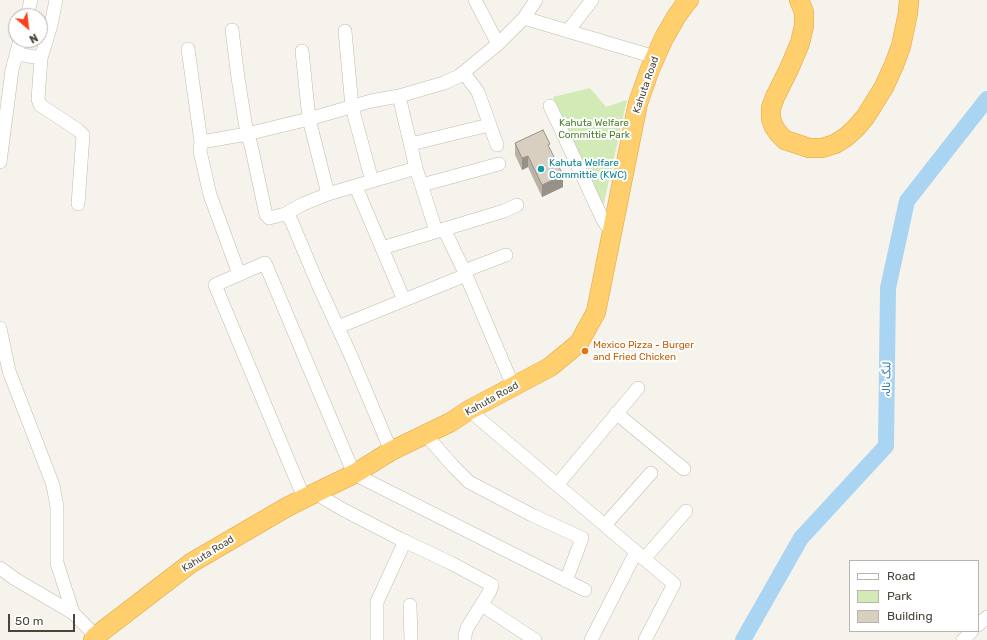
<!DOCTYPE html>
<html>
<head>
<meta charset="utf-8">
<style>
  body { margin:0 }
  #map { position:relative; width:987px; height:640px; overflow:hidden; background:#f6f3ec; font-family:Rubik,sans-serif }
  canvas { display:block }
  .legend { position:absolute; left:849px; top:560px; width:130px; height:72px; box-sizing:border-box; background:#fff; border:1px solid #b7b4b0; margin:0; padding:5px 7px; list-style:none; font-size:12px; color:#4b4439 }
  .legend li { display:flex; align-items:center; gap:8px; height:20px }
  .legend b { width:20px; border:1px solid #b7b4b0 }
  .north { position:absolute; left:8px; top:8px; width:40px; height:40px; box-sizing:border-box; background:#fff; border:1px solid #b7b4b0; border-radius:50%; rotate:152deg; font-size:11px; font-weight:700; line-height:16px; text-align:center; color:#4b4439 }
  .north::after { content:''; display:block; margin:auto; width:14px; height:18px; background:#fc3f1d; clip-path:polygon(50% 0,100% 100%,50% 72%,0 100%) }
  .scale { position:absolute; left:8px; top:614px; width:67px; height:18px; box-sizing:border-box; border:2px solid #4b4439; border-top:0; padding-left:5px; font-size:12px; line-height:14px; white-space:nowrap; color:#4b4439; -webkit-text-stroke:3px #fff; paint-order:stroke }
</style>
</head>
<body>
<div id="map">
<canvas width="987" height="640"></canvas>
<ul class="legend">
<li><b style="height:5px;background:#fff"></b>Road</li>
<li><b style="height:11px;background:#d2eab5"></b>Park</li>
<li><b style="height:11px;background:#d8cfc1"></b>Building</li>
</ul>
<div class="north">N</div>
<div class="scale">50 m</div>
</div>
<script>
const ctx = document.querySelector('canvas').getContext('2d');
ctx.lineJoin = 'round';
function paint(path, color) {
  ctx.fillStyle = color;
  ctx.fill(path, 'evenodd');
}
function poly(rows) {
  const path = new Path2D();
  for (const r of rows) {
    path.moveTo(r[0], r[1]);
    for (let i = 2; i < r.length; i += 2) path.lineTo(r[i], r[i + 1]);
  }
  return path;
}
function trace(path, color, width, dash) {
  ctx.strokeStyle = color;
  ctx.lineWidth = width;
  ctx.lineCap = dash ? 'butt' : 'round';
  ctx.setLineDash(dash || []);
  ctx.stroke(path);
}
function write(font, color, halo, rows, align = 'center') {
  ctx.font = font + ' Rubik,"Noto Sans Arabic",sans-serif';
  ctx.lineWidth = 4;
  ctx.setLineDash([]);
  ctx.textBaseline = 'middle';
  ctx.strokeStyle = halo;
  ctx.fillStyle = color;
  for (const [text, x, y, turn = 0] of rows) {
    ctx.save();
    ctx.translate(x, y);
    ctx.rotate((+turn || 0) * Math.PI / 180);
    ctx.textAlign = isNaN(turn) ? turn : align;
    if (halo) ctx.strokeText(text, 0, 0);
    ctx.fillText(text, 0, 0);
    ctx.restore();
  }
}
paint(poly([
  [590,88,606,107,627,100,603,207,560,117,553,97]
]), '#d2eab5');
trace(poly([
  [743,640,801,538,886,446,888,288,907,201,987,99]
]), '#a9d4f2', 16);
const minor = poly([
  [56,0,51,25,41,58,38,99,40,105,78,130,83,135,78,204],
  [475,0,498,44],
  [27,16,31,0],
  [524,18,655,57],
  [232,30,238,78,247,134,251,145,266,215,269,218,285,214,303,204,328,194,416,168],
  [345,31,352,107,372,181],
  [568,31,592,0],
  [188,49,201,142,200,151,210,195,239,274],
  [302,51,309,119,328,194],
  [17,54,41,58],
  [464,73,478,92,497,145],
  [399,96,444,83,459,76,498,44,524,18,536,0],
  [550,106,603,220,607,226,613,228],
  [201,142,247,134,309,119,371,101,399,96,416,168,436,231],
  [411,144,489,125],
  [0,162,12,70,20,40],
  [422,185,499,164],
  [356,187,404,300],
  [285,214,291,220,317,282,351,356,391,451],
  [444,229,466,275,513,386],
  [382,248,504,211,517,205],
  [464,271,506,255],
  [338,327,466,275],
  [0,328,9,371,53,485,57,507,57,563,73,613],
  [469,410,674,584,645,640],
  [616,413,684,469],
  [426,435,453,466,469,482,532,515,582,538,566,581],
  [557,485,638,388],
  [315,493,342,509,400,539,451,563,492,585,490,591,467,628,465,635,465,640],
  [304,498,215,285,265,263,354,474,585,590],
  [605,525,651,473],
  [644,559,686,511],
  [0,568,15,579,73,613,97,637],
  [410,605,411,640],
  [482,605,535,640],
  [978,625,987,617],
  [377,640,377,602,405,541],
  [591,640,636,552],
  [963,640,972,631]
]);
const highway = poly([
  [799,0,804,12,804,26,800,43,789,69,775,97,771,108,771,119,774,127,779,134,785,140,809,148,822,148,835,144,846,137,856,128,866,116,884,87,894,65,901,46,908,13,909,0],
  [93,640,96,636,191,563,287,507,315,493,354,474,391,451,451,422,469,410,550,367,579,343,596,312,638,103,650,69,664,38,676,17,686,3,689,0]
]);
trace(minor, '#c2bbae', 14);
trace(highway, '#e0a43c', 20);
trace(minor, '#fff', 13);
trace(highway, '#ffcf6e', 19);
paint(poly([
  [515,143,550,148,563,187,542,197,528,167,522,170,515,155]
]), '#bab2a6');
paint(poly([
  [528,156,528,167,522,170,522,158],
  [563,175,563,187,542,197,542,185]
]), '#979187');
const building = poly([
  [543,130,550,144,548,145,563,175,542,185,528,156,522,158,515,143,543,130]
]);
paint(building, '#d8cfc1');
trace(building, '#979187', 1);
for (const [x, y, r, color] of [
  [541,169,4,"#0f9aa8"],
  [585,351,4,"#e8710a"]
]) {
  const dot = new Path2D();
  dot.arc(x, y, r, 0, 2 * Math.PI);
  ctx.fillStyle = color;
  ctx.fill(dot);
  trace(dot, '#fff', 1.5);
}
write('10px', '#4b4439', '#fff', [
  ["Kahuta Road",646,85,-71],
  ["Kahuta Road",492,399,-29],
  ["Kahuta Road",208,554,-32]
]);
write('10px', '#4a7f2a', '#fff', [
  ["Kahuta Welfare",594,123],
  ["Committie Park",594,135]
]);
write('10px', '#0d838f', '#fff', [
  ["Kahuta Welfare",549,163],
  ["Committie (KWC)",549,175]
], 'left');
write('10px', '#c56008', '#fff', [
  ["Mexico Pizza - Burger",593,345],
  ["and Fried Chicken",593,357]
], 'left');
write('italic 11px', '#2e7ab2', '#fff', [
  ["لنگ نالہ",887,379,-89]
]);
</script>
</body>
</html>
